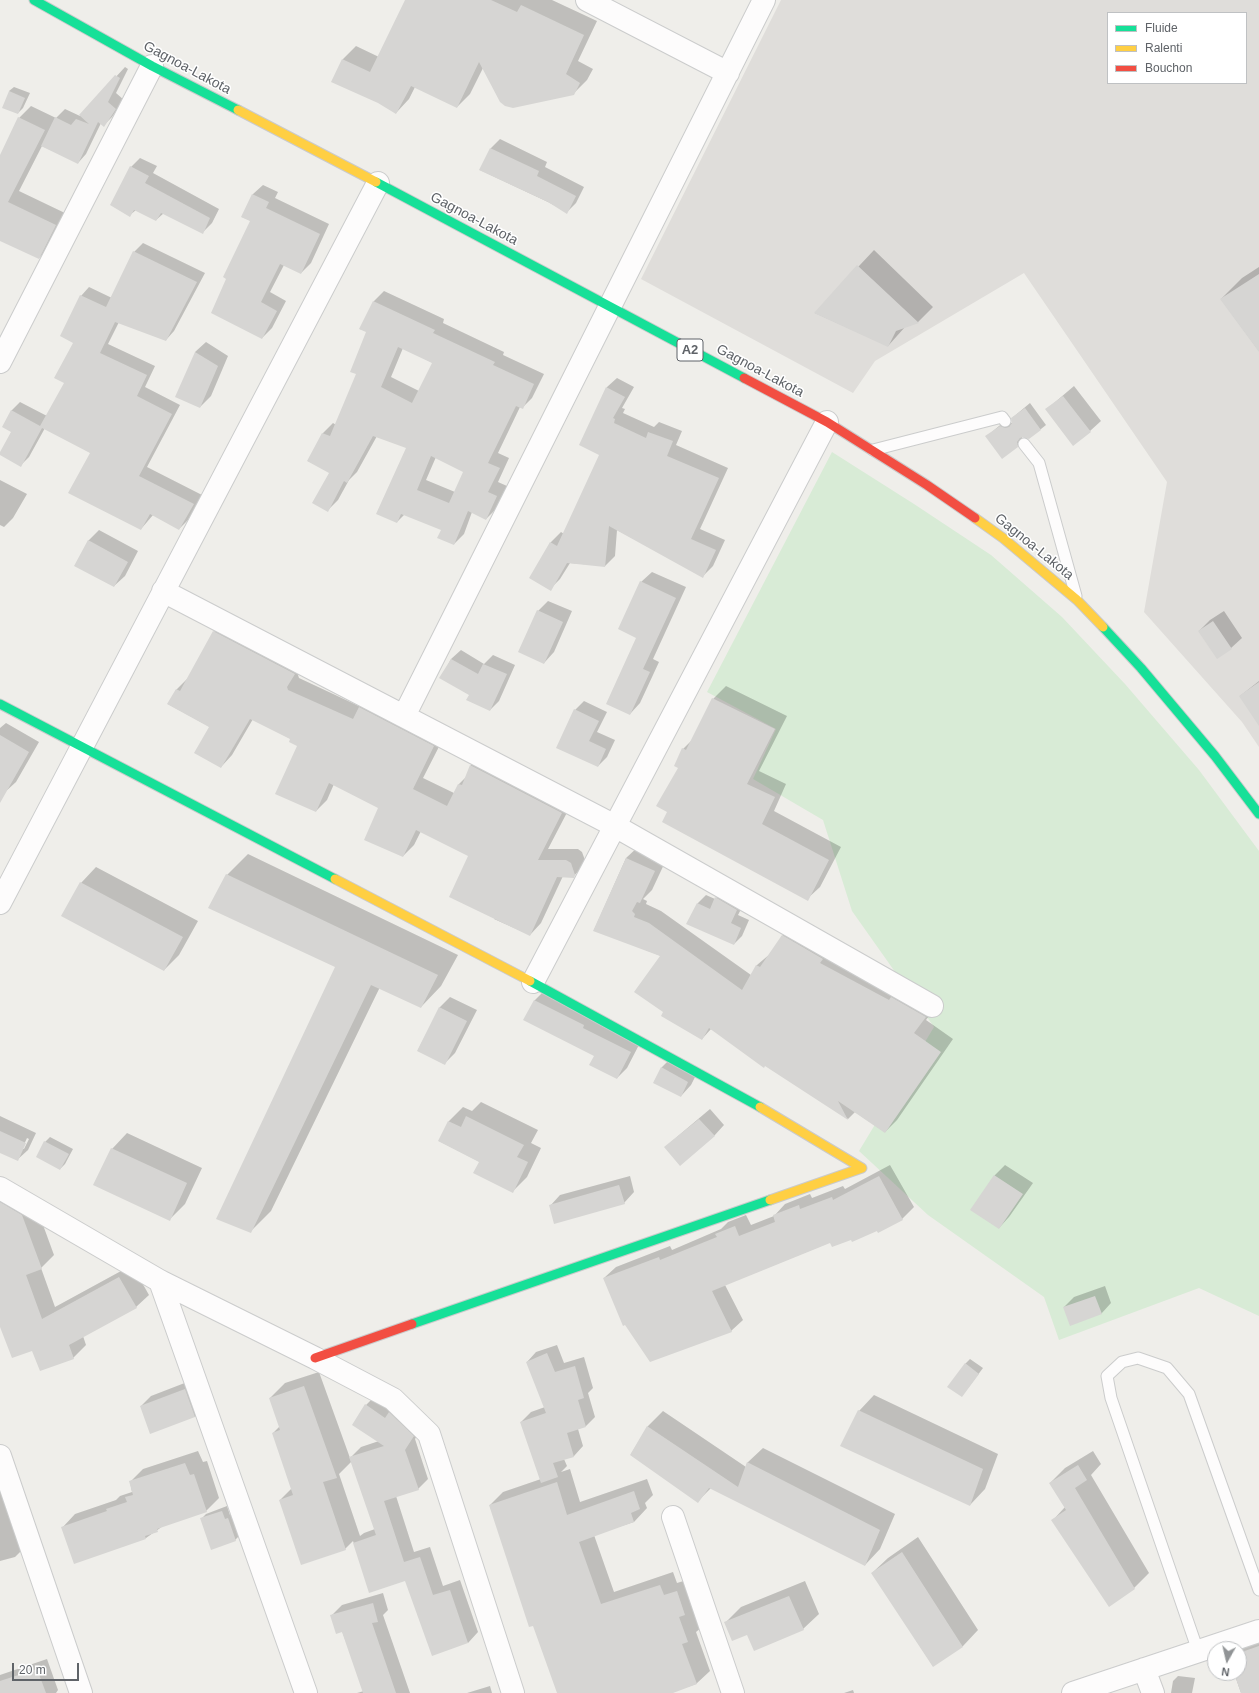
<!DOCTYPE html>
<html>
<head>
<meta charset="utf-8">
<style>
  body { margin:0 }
  #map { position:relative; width:1259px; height:1693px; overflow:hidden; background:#efeeea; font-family:Arial,sans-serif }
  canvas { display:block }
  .legend { position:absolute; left:1107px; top:12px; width:140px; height:72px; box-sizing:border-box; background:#fff; border:1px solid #bfc1c3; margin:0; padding:5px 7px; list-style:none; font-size:12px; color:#5f6368 }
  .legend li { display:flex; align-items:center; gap:8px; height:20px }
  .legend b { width:20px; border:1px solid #bfc1c3 }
  .north { position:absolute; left:1207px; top:1641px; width:40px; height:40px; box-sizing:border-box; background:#fff; border:1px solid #bfc1c3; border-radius:50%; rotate:188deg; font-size:11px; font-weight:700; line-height:16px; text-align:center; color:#5f6368 }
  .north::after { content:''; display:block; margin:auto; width:14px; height:18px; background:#919496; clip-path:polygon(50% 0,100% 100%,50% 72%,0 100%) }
  .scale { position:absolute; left:12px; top:1663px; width:67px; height:18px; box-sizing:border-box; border:2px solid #5f6368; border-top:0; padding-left:5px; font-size:12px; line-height:14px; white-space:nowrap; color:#5f6368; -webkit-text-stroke:3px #fff; paint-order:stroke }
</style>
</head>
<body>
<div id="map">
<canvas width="1259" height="1693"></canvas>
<ul class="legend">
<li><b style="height:5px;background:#16e098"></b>Fluide</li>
<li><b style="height:5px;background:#ffcf43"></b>Ralenti</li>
<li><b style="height:5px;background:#f24e42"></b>Bouchon</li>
</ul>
<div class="north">N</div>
<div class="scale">20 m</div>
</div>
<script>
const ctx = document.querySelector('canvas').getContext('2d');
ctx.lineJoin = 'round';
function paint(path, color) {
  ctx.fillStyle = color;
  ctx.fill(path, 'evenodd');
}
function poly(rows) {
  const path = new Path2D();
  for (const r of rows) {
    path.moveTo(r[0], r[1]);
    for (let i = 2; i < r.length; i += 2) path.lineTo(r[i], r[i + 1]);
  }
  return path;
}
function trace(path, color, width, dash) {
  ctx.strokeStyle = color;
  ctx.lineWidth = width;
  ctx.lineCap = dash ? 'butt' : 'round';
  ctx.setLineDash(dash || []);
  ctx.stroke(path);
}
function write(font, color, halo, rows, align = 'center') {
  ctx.font = font + ' Arial,sans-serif';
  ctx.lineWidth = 3;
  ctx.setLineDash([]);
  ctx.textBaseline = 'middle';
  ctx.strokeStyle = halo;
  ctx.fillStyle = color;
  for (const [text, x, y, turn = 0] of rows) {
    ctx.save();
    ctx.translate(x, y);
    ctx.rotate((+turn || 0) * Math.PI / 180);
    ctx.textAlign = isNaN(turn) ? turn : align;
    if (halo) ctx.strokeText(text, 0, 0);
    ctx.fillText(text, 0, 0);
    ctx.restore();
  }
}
paint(poly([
  [781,0,1259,0,1259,747,1242,722,1144,612,1167,482,1024,273,875,361,853,393,641,279],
  [1108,13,1246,13,1246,83,1108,83]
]), '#dfddda');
paint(poly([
  [832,452,914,504,991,555,1062,617,1125,684,1199,770,1259,851,1259,1316,1199,1288,1059,1340,1044,1297,928,1215,859,1151,934,1027,852,911,823,820,753,779,776,729,707,692]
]), '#d8ebd6');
paint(poly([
  [407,0,552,0,597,21,578,61,593,69,587,80,573,94,483,68,470,94,457,107,415,87,409,99,396,113,379,102,333,81,343,59,356,46,379,57],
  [125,67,128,69,116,93,124,100,112,117,104,125,101,123,86,154,78,163,42,146,19,191,67,214,50,247,39,258,0,240,0,158,19,118,31,106,56,118,65,109,80,116],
  [14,87,30,93,23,108,18,113,9,91],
  [500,139,547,162,545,167,584,187,576,203,567,212,548,202,480,170,491,148],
  [140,158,157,166,153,173,219,209,212,223,203,232,164,213,156,220,136,210,130,215,131,167],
  [263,185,278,192,275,198,329,224,311,263,301,273,284,265,270,292,286,301,272,328,262,338,227,278,251,221,242,217,253,194],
  [143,243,205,273,174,331,166,340,119,322,108,344,155,366,145,387,180,405,147,467,202,495,188,520,179,529,153,515,141,529,91,453,45,428,29,457,21,465,0,454,12,431,11,411,20,402,47,416,65,383,75,342,81,296,89,287,112,298,134,252],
  [874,250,933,307,918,322,905,327,888,346,815,313],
  [1259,267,1259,351,1221,299,1242,278],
  [384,291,444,319,443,323,504,352,503,355,544,374,532,398,522,408,520,407,498,453,509,458,498,482,507,486,496,509,486,519,472,512,464,534,454,544,442,529,405,514,397,522,408,447,377,436,357,472,349,480,338,500,328,510,330,472,308,461,323,433,333,423,336,425,358,373,368,332,360,329,374,301],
  [403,348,433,363,419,391,391,377],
  [436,457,465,471,455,492,426,480],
  [206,342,228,356,211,396,200,407,195,352],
  [617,378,634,387,622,408,625,409,623,413,654,427,659,422,682,431,676,445,728,468,700,529,725,540,713,566,703,576,617,530,615,556,605,566,570,563,560,579,550,589,531,578,551,542,561,532,564,534,601,454,607,387],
  [1074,386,1101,421,1090,431,1047,409],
  [1030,403,1046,425,1041,429,1029,438,1022,437,1022,441,1017,446,987,436,1005,421,1012,423,1012,418],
  [0,480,27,494,13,518,4,527,0,525],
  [99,530,138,551,125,576,114,586,88,541],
  [652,572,686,587,653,659,659,662,640,703,630,714,641,582],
  [548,601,572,611,554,652,544,663,538,611],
  [1224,611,1242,638,1231,648,1199,631,1210,620],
  [225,620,305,663,298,675,299,678,361,707,371,696,445,735,423,778,454,793,459,784,466,777,471,765,482,754,573,801,548,849,578,849,582,852,586,863,573,877,563,876,541,923,530,935,494,919,495,917,470,855,421,831,414,845,403,856,380,808,334,784,327,800,316,811,299,745,291,739,253,719,232,755,221,767,210,727,168,704,177,689,188,678,214,632],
  [461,650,484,664,493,655,515,665,499,701,490,710,470,695,441,678,451,659],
  [1259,681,1259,719,1240,696],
  [726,686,787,716,759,771,786,784,774,811,841,847,820,887,807,899,669,812,683,749,693,739,713,699],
  [584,701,607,712,597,732,615,740,607,757,598,766,575,710],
  [6,723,39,742,16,782,5,792,0,789,0,728],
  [639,846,667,858,652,890,643,899,647,901,646,904,661,911,751,975,757,965,770,954,782,936,795,923,938,1004,926,1020,953,1039,897,1120,885,1132,855,1112,848,1119,711,1029,702,1039,665,1012,661,956,594,930,626,858],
  [248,854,458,955,441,986,421,1007,380,987,271,1211,250,1232,336,967,227,875],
  [96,867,198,921,179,955,164,970,81,883],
  [724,890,745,901,738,915,749,920,742,936,734,944,688,923,698,903,706,895,715,899],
  [545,990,641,1041,627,1068,617,1078,595,1055,534,1001],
  [450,997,477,1010,455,1053,444,1064,418,1050,440,1007],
  [672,1057,698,1071,691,1085,681,1096,654,1082,662,1067],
  [481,1102,538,1130,531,1143,541,1148,527,1177,512,1192,480,1162,439,1141,449,1121,463,1107,472,1111],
  [710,1109,724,1125,714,1136,665,1147],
  [0,1116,36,1133,28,1150,17,1160,0,1152],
  [27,1138,29,1139,24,1149,22,1149],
  [127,1133,202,1168,185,1204,170,1219,112,1149],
  [50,1137,73,1149,65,1164,60,1169,45,1142],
  [890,1165,914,1207,902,1219,878,1232,877,1230,831,1242,725,1285,743,1320,731,1331,604,1278,616,1267,670,1246,672,1250,721,1229,728,1222,746,1215,751,1225,774,1216,785,1204,810,1194,812,1198,843,1186,845,1189],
  [1005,1165,1033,1183,1009,1217,999,1228,972,1210,995,1175],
  [630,1176,634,1192,624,1203,550,1206,560,1195],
  [0,1182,35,1203,54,1255,41,1268,55,1307,132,1265,149,1295,136,1307,83,1336,86,1345,73,1358,32,1350,0,1324],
  [1105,1286,1111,1303,1101,1314,1064,1307,1074,1297],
  [557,1345,564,1363,584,1357,593,1388,588,1393,595,1417,586,1426,578,1429,583,1446,574,1456,564,1459,567,1466,561,1472,570,1469,580,1502,647,1479,653,1495,645,1503,647,1508,634,1522,594,1535,614,1592,673,1572,677,1583,690,1579,701,1628,696,1632,710,1671,696,1684,670,1693,558,1693,490,1505,503,1492,541,1479,521,1422,531,1412,545,1407,527,1362,536,1352],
  [970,1359,983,1368,962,1396,965,1364],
  [319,1372,350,1458,361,1447,379,1441,366,1405,376,1395,423,1426,415,1439,428,1479,418,1489,396,1496,414,1552,430,1547,443,1586,460,1580,478,1632,468,1643,406,1580,370,1592,353,1541,345,1549,280,1500,292,1488,273,1433,280,1426,270,1398,285,1383],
  [352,1461,375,1529,364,1533,360,1536,339,1474],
  [195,1379,205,1406,195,1417,141,1406,151,1396],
  [874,1395,998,1454,985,1489,970,1505,859,1411],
  [663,1411,746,1467,747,1463,763,1448,895,1514,880,1549,865,1565,711,1488,698,1501,631,1454,648,1426],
  [198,1451,203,1462,207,1461,219,1498,206,1511,163,1526,146,1538,62,1528,75,1514,116,1500,120,1496,132,1492,130,1482,143,1469],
  [1093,1451,1101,1464,1091,1475,1149,1573,1134,1588,1109,1606,1053,1520,1065,1507,1050,1483,1065,1468],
  [0,1476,27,1545,15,1557,0,1561],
  [227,1506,230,1515,233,1514,240,1535,235,1540,201,1519,206,1514],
  [918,1537,978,1630,963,1646,933,1666,872,1573,888,1558],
  [805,1581,819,1614,803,1629,747,1633,725,1623,741,1607],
  [383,1593,388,1610,383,1615,410,1693,357,1693,364,1691,342,1631,332,1615,342,1605],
  [1259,1640,1259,1693,1241,1693,1234,1673,1239,1673,1239,1649],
  [47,1659,58,1690,56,1693,0,1693,0,1675],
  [1178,1676,1195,1678,1192,1693,1171,1693,1173,1681],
  [490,1686,492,1693,467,1693],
  [853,1690,854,1693,844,1693]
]), '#0003');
paint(poly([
  [405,0,491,0,517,12,521,5,584,35,566,74,580,83,574,95,513,108,505,106,500,102,479,62,457,108,411,86,396,114,378,103,331,82,342,59,370,72],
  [115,75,120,78,108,102,116,109,104,127,98,122,78,164,41,146,55,117,71,125,76,119,89,124,79,115],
  [9,91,25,98,18,114,2,108],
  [18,117,45,130,8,202,56,225,39,259,0,241,0,155],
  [490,148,539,171,537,176,576,196,567,214,548,202,479,170],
  [130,166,149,176,145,183,210,218,203,234,161,213,156,221,134,210,130,217,110,205],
  [252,194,269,202,266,208,320,234,301,274,280,264,261,302,277,311,262,339,211,313,226,279,223,277,250,221,241,217],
  [133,251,197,282,166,341,115,322,100,353,147,375,137,396,172,414,139,476,194,504,179,530,150,514,141,530,68,493,90,453,42,428,21,467,0,455,0,452,11,432,2,427,11,410,40,426,64,383,54,378,73,343,60,336,80,295,106,307],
  [857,265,919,323,896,331,888,347,814,313],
  [1259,274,1259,352,1220,299],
  [373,301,435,330,433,333,495,362,493,365,534,384,523,409,516,406,488,463,500,468,488,492,497,496,486,520,468,511,454,545,437,538,441,530,401,514,397,523,376,514,406,448,373,436,347,483,344,481,328,512,312,503,329,473,307,461,322,433,330,436,356,374,350,372,366,332,359,329],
  [398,347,432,363,412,403,381,387],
  [431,456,463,472,449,503,417,490],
  [195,352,218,366,200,408,175,397],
  [606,387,625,397,613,418,615,419,614,423,646,438,648,432,673,441,667,456,719,478,691,539,716,550,703,578,609,526,605,567,567,563,551,591,529,578,550,542,557,546,599,455,579,445],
  [1063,396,1091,432,1073,446,1045,409],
  [1025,408,1041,430,1029,439,1023,437,1020,438,1017,442,1018,447,1002,459,985,436,1000,426,1005,428,1009,427,1012,423,1011,418],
  [88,540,128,562,114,587,74,566],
  [640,581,676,598,643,669,650,672,630,715,606,704,636,638,618,629],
  [537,610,563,622,544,664,518,652],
  [1213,621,1232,649,1217,659,1198,631],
  [213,631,295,674,287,687,288,690,353,719,359,707,434,746,413,789,447,806,458,784,462,785,470,765,562,813,538,860,566,860,571,863,575,875,574,878,557,877,530,936,449,897,468,856,416,830,403,857,364,840,378,808,329,783,316,812,275,794,297,746,289,742,290,739,250,719,221,768,194,753,209,727,167,704,176,689,180,691],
  [451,659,478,674,483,664,507,674,490,711,466,700,469,695,439,678],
  [1259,682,1259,726,1239,696],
  [712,698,775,729,747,784,775,797,762,824,829,860,808,901,662,822,667,812,656,806,678,768,674,766,682,748,686,750],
  [574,709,599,721,589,741,606,749,598,767,556,748],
  [0,735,29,752,0,803],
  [626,858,655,871,640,903,637,902,632,911,635,914,634,917,649,923,742,990,756,965,760,967,782,935,823,959,820,963,889,1000,891,997,926,1017,914,1033,941,1052,885,1133,838,1101,848,1120,765,1066,764,1068,709,1028,702,1040,661,1016,663,1012,634,992,660,956,593,931],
  [226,874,438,975,421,1008,371,985,251,1233,216,1219,335,967,208,908],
  [80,882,183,937,164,971,61,916],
  [715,897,737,910,731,923,741,928,734,945,686,924,697,903,710,909],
  [534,1000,584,1025,583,1028,631,1052,617,1079,589,1065,594,1056,523,1020],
  [439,1007,467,1021,445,1065,417,1051],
  [661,1067,688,1082,681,1097,653,1083],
  [466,1116,524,1145,517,1157,528,1162,513,1193,473,1173,479,1162,438,1141,448,1121,461,1127],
  [699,1119,715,1136,680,1166,664,1147],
  [0,1131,26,1143,18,1161,0,1153],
  [44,1141,69,1154,60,1170,36,1157],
  [111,1148,187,1183,170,1221,93,1185],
  [994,1175,1023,1194,999,1229,970,1210],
  [879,1176,903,1220,878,1233,877,1231,852,1242,851,1240,832,1247,830,1243,712,1291,732,1332,650,1362,625,1325,623,1326,603,1278,659,1257,660,1260,717,1237,715,1234,735,1226,739,1236,775,1222,773,1215,799,1205,800,1209,832,1197,833,1200],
  [619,1185,625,1204,554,1224,549,1205],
  [0,1202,22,1215,42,1269,26,1275,42,1319,119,1277,137,1308,69,1345,74,1359,40,1371,32,1351,12,1358,0,1327],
  [1095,1296,1102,1314,1070,1326,1063,1307],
  [547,1353,555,1372,575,1366,584,1398,578,1400,586,1427,567,1433,574,1457,553,1463,558,1477,541,1483,520,1422,546,1413,526,1362],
  [965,1363,979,1374,962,1397,947,1387],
  [304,1386,337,1478,323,1482,346,1550,301,1565,279,1500,293,1495,272,1433,280,1430,269,1398],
  [185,1389,195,1417,150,1434,140,1406],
  [365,1404,385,1418,389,1412,414,1436,405,1450,419,1490,384,1501,404,1562,420,1557,433,1595,450,1590,468,1643,432,1656,405,1581,369,1593,353,1543,376,1535,349,1457,384,1446,352,1425],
  [858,1410,983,1469,970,1506,840,1446],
  [647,1426,738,1487,747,1462,880,1530,865,1566,709,1488,698,1503,630,1455],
  [185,1463,190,1475,194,1474,207,1512,157,1529,158,1532,145,1536,146,1539,74,1564,61,1527,107,1511,106,1509,127,1502,125,1497,133,1495,129,1481],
  [1078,1465,1087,1480,1075,1488,1135,1589,1109,1607,1051,1520,1066,1510,1049,1483],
  [557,1482,567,1515,634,1491,640,1509,631,1513,634,1522,579,1542,601,1604,660,1585,664,1595,677,1591,685,1615,679,1617,688,1642,682,1644,697,1684,673,1693,557,1693,533,1626,529,1627,489,1505],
  [222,1511,225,1519,228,1518,236,1541,211,1550,200,1518],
  [902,1552,963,1647,933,1667,871,1573],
  [789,1596,804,1630,754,1651,747,1635,732,1641,724,1622],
  [373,1603,378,1622,372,1623,396,1693,363,1693,342,1632,336,1634,330,1615],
  [1259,1646,1259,1693,1241,1693,1234,1673,1239,1673,1239,1653],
  [37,1669,46,1693,0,1693,0,1681]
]), '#d6d5d3');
const lane = poly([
  [1024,444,1039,463,1076,596],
  [873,450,1002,417,1005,421],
  [1198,1651,1111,1398,1107,1376,1122,1362,1138,1358,1167,1368,1189,1394,1259,1590]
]);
const street = poly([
  [587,0,728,73],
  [0,362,152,66],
  [163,591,615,826,932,1006],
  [404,716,764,0],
  [0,903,378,183],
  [533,982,827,422],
  [0,1188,160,1281,315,1358,393,1399,429,1434,513,1693],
  [160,1281,306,1693],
  [0,1456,81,1693],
  [673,1517,733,1693],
  [1144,1669,1153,1693],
  [1073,1693,1259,1631]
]);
const fast = poly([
  [34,0,152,66,238,110],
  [376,182,744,378],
  [1103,627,1141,668,1215,756,1259,814],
  [0,704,335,879],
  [530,981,760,1107],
  [412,1324,770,1200]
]);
const slow = poly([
  [238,110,376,182],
  [975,518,1003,538,1077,600,1103,627],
  [335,879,530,981],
  [760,1107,862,1168,770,1200]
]);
const jam = poly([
  [744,378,827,422,927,485,975,518],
  [315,1358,412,1324]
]);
trace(lane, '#cbcccc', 13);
trace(street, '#cbcccc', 24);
trace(fast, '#cacacb', 11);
trace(slow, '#cacacb', 11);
trace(jam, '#cacacb', 11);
trace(lane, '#fdfcfc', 11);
trace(street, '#fdfcfc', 22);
trace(fast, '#16e098', 9);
trace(slow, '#ffcf43', 9);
trace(jam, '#f24e42', 9);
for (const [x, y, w] of [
  [690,350,26]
]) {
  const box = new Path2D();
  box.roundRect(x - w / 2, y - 11, w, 22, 3);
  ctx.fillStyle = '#fff';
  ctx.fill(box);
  trace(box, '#5f6368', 1);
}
write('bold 13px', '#5f6368', null, [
  ["A2",690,350]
]);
write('14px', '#5f6368', '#fff', [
  ["Gagnoa-Lakota",187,68,28],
  ["Gagnoa-Lakota",474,219,28],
  ["Gagnoa-Lakota",760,371,28],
  ["Gagnoa-Lakota",1034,547,39]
]);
</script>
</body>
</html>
